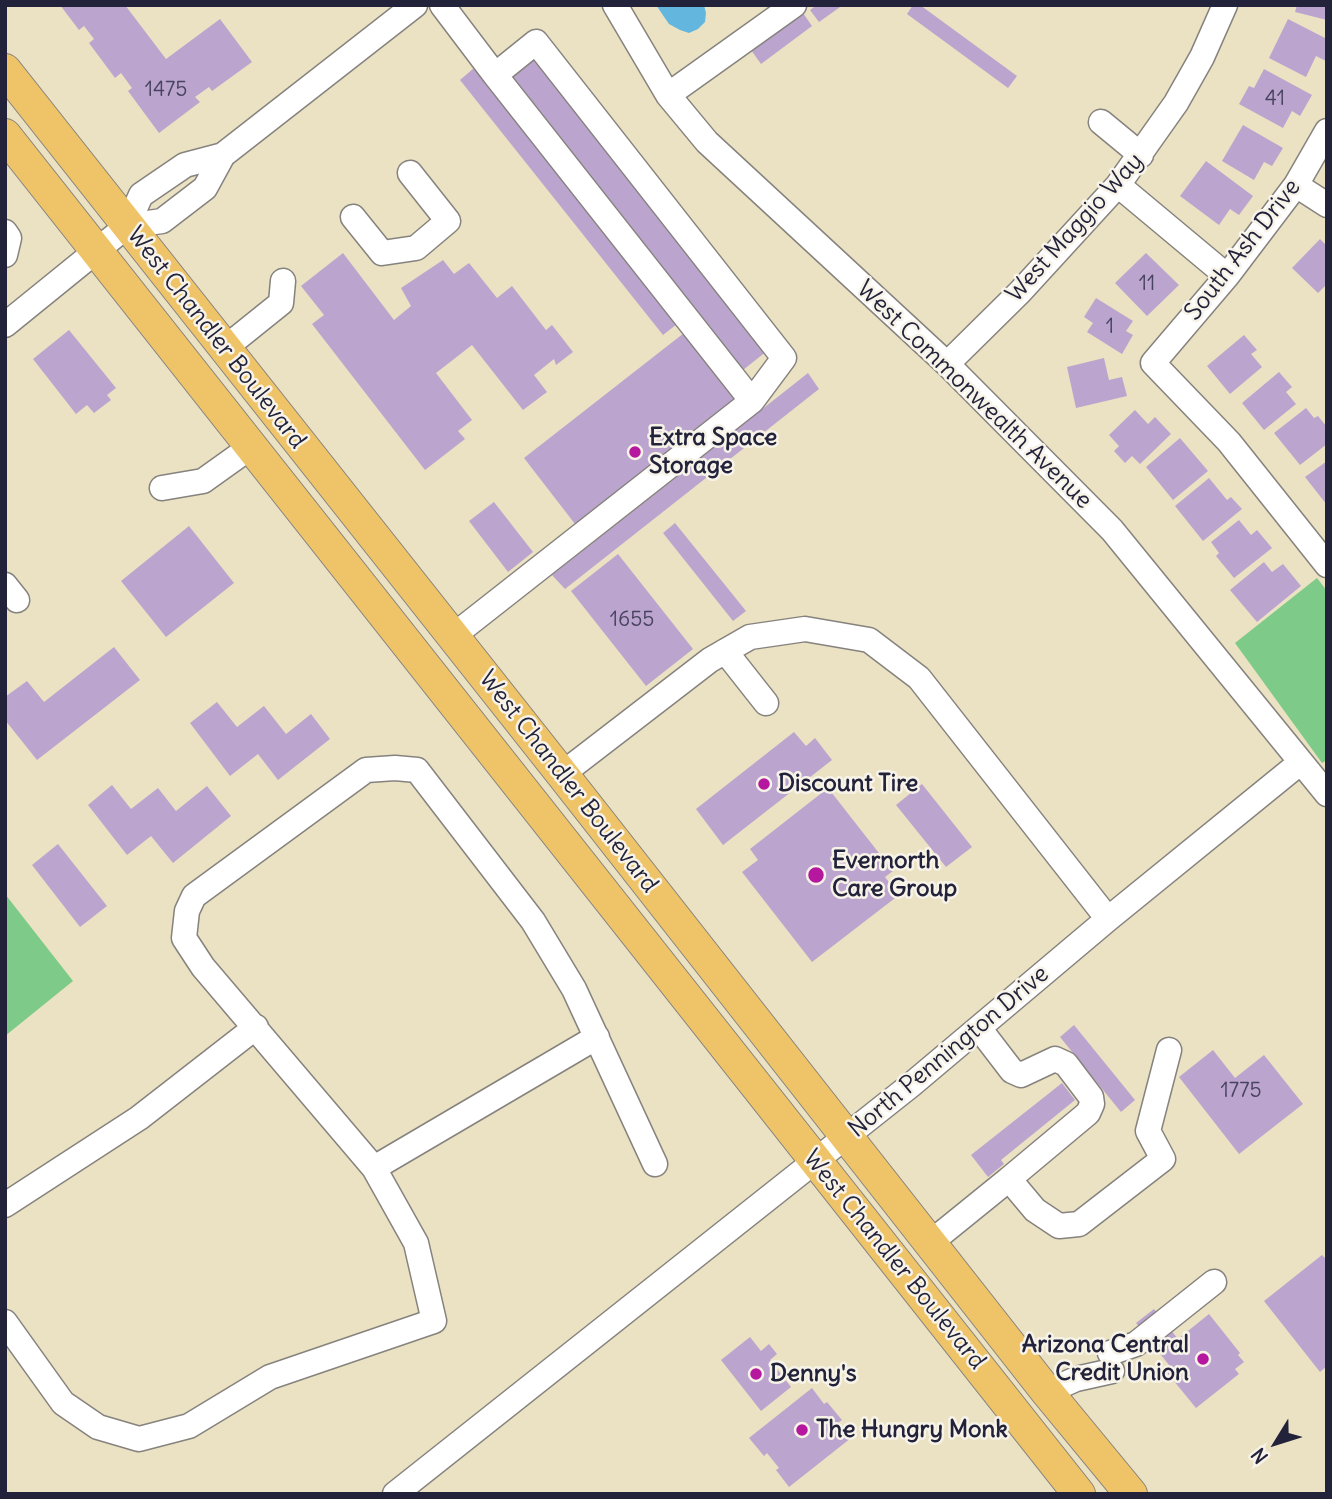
<!DOCTYPE html>
<html>
<head>
<meta charset="utf-8">
<style>
  body { margin:0 }
  #map { position:relative; width:1332px; height:1499px; overflow:hidden; background:#eae2c2; font-family:Delius,sans-serif }
  canvas { display:block }
  .frame { position:absolute; inset:0; border:7px solid #22223b; pointer-events:none }
  .north { position:absolute; left:1241px; top:1408px; width:70px; height:70px; -webkit-text-stroke:5px #f7f3e8; paint-order:stroke; rotate:232deg; font-size:19px; font-weight:700; line-height:28px; text-align:center; color:#22223b }
  .north::after { content:''; display:block; margin:auto; width:24px; height:32px; background:#22223b; clip-path:polygon(50% 0,100% 100%,50% 72%,0 100%) }
</style>
</head>
<body>
<div id="map">
<canvas width="1332" height="1499"></canvas>
<div class="frame"></div>
<div class="north">N</div>
</div>
<script>
const ctx = document.querySelector('canvas').getContext('2d');
ctx.lineJoin = 'round';
function paint(path, color) {
  ctx.fillStyle = color;
  ctx.fill(path, 'evenodd');
}
function poly(rows) {
  const path = new Path2D();
  for (const r of rows) {
    path.moveTo(r[0], r[1]);
    for (let i = 2; i < r.length; i += 2) path.lineTo(r[i], r[i + 1]);
  }
  return path;
}
function trace(path, color, width, dash) {
  ctx.strokeStyle = color;
  ctx.lineWidth = width;
  ctx.lineCap = dash ? 'butt' : 'round';
  ctx.setLineDash(dash || []);
  ctx.stroke(path);
}
function write(font, color, halo, rows, align = 'center') {
  ctx.font = font + ' Delius,sans-serif';
  ctx.lineWidth = 5;
  ctx.setLineDash([]);
  ctx.textBaseline = 'middle';
  ctx.strokeStyle = halo;
  ctx.fillStyle = color;
  for (const [text, x, y, turn = 0] of rows) {
    ctx.save();
    ctx.translate(x, y);
    ctx.rotate((+turn || 0) * Math.PI / 180);
    ctx.textAlign = isNaN(turn) ? turn : align;
    if (halo) ctx.strokeText(text, 0, 0);
    ctx.fillText(text, 0, 0);
    ctx.restore();
  }
}
paint(poly([
  [1317,578,1327,591,1327,760,1322,763,1235,643],
  [5,894,73,981,5,1036]
]), '#7eca88');
paint(poly([
  [656,5,704,5,706,13,705,22,698,29,689,33,680,30,669,24]
]), '#63b7df');
paint(poly([
  [60,5,125,5,166,59,220,19,252,62,212,91,209,87,195,97,200,102,159,133,128,91,132,88,121,73,115,78,89,43,94,39,84,26,79,30],
  [817,5,843,5,819,22,810,10],
  [913,5,920,5,1017,76,1008,88,907,14],
  [1297,5,1327,5,1327,20,1295,12],
  [803,13,812,26,761,64,751,50],
  [1288,19,1327,39,1326,61,1316,56,1306,77,1269,58],
  [536,57,767,351,743,370,512,76],
  [474,68,677,324,663,335,460,80],
  [1264,69,1312,95,1300,116,1292,111,1283,128,1239,104,1249,86,1254,88],
  [1243,125,1283,148,1272,166,1264,162,1254,180,1222,161],
  [1206,161,1253,196,1239,215,1230,209,1219,225,1180,196],
  [1320,239,1327,246,1327,284,1318,293,1292,268],
  [343,253,394,320,411,306,401,288,443,260,454,274,469,263,497,298,512,286,546,330,552,325,573,352,556,365,554,359,534,375,547,392,523,410,472,345,436,373,472,420,458,431,465,439,425,470,312,324,324,315,301,286],
  [1146,253,1179,285,1147,316,1115,283],
  [1096,298,1133,321,1126,331,1133,335,1122,354,1087,332,1093,323,1084,317],
  [69,330,116,388,107,395,111,400,94,413,87,405,76,414,33,359],
  [684,333,736,398,575,524,524,458],
  [1244,335,1257,350,1251,354,1262,367,1230,394,1207,366],
  [1104,358,1109,380,1122,377,1127,396,1076,408,1067,367],
  [1279,372,1292,387,1286,392,1296,404,1264,430,1242,403],
  [808,373,819,389,565,589,552,575],
  [1306,408,1314,418,1318,416,1327,427,1327,444,1300,465,1274,433],
  [1135,410,1148,424,1155,417,1171,434,1140,464,1132,456,1125,463,1114,451,1119,446,1109,435],
  [1180,438,1208,471,1173,500,1146,467],
  [1327,461,1327,505,1305,477],
  [1209,478,1227,500,1231,497,1242,509,1203,541,1175,506],
  [494,502,533,552,508,572,469,521],
  [1239,520,1251,535,1257,530,1272,548,1234,578,1216,556,1219,553,1211,542],
  [675,523,746,611,733,621,663,533],
  [189,526,234,583,166,637,121,581],
  [618,554,693,649,646,686,571,591],
  [1264,562,1272,572,1283,564,1301,586,1257,622,1230,590],
  [114,647,140,680,37,760,5,720,5,697,27,681,44,702],
  [217,702,237,727,264,706,286,734,311,714,330,739,278,780,258,754,230,776,190,723],
  [794,732,806,746,815,738,832,760,723,845,696,809],
  [922,784,972,847,946,867,896,805],
  [112,785,131,809,158,788,176,811,207,786,231,816,173,863,151,836,127,855,88,805],
  [828,788,893,871,885,877,899,895,812,962,742,872,758,860,750,849],
  [58,844,107,906,80,927,32,865],
  [1074,1025,1135,1100,1121,1112,1060,1037],
  [1213,1050,1235,1078,1264,1055,1303,1104,1239,1154,1179,1077],
  [1062,1083,1075,1100,1001,1160,1004,1164,988,1177,971,1155],
  [1322,1255,1327,1260,1327,1366,1320,1372,1264,1301],
  [1154,1309,1178,1339,1209,1314,1240,1353,1238,1355,1244,1362,1235,1369,1239,1374,1196,1408,1164,1369,1169,1365,1136,1323],
  [750,1337,761,1351,769,1344,777,1354,770,1360,791,1387,761,1411,721,1360],
  [812,1388,824,1404,827,1402,842,1420,839,1422,851,1438,789,1487,776,1470,779,1468,767,1453,764,1456,749,1438]
]), '#bba5cf');
const minor = poly([
  [442,5,495,75],
  [615,5,668,95,707,142,947,364,1112,530,1327,794],
  [668,95,794,5],
  [1101,122,1141,155],
  [1327,131,1296,185,1227,276,1153,363,1229,442,1327,565],
  [1118,185,1227,276],
  [1296,185,1327,205],
  [353,217,382,253,416,248,448,221,410,173],
  [127,226,162,221,205,188,223,155],
  [5,232,9,238,5,255],
  [5,325,127,226,141,195,185,165,223,155,415,5],
  [225,348,281,303,283,281],
  [947,364,1020,292,1118,185,1176,103,1202,57,1225,5],
  [162,488,203,481,252,446],
  [5,585,17,600],
  [453,636,752,401,495,75,536,42,784,358,752,401],
  [725,651,766,703],
  [562,774,710,660,750,637,805,629,869,640,919,678,1108,919],
  [979,1028,1012,1071,1021,1075,1055,1059,1066,1064,1091,1097,1092,1104,1088,1113,1009,1179],
  [374,1168,597,1037],
  [5,1205,139,1118,256,1027],
  [930,1243,1009,1179,1035,1210,1059,1226,1079,1224,1163,1159,1148,1131,1169,1050],
  [5,1322,63,1403,98,1427,139,1439,189,1426,270,1377,434,1321,416,1243,374,1168,203,967,184,938,187,911,194,896,366,770,395,768,417,770,533,921,574,989,655,1164],
  [1110,1353,1136,1344,1214,1282],
  [1047,1392,1076,1379,1112,1371],
  [395,1494,911,1085,1108,919,1301,762]
]);
const major = poly([
  [5,70,562,774,1047,1392,1131,1494],
  [5,135,1079,1494]
]);
trace(minor, '#86827e', 27);
trace(major, '#86827e', 34);
trace(minor, '#fff', 24);
trace(major, '#efc469', 32);
for (const [x, y, r, color] of [
  [635,452,7,"#b5179e"],
  [764,784,7,"#b5179e"],
  [816,875,9,"#b5179e"],
  [1203,1359,7,"#b5179e"],
  [756,1374,7,"#b5179e"],
  [802,1430,7,"#b5179e"]
]) {
  const dot = new Path2D();
  dot.arc(x, y, r, 0, 2 * Math.PI);
  ctx.fillStyle = color;
  ctx.fill(dot);
  trace(dot, '#f7f3e8', 2.5);
}
write('21px', '#484360', null, [
  ["1475",166,90],
  ["41",1275,99],
  ["11",1147,284],
  ["1",1110,327],
  ["1655",632,620],
  ["1775",1241,1091]
]);
write('24px', '#22223b', '#f7f3e8', [
  ["West Maggio Way",1075,228,-48],
  ["South Ash Drive",1243,250,-52],
  ["West Chandler Boulevard",216,338,52],
  ["West Commonwealth Avenue",974,395,44],
  ["West Chandler Boulevard",568,782,52],
  ["North Pennington Drive",949,1052,-40],
  ["West Chandler Boulevard",894,1260,51]
]);
write('bold 24px', '#22223b', '#f7f3e8', [
  ["Extra Space",649,438],
  ["Storage",649,466],
  ["Discount Tire",778,784],
  ["Evernorth",832,861],
  ["Care Group",832,889],
  ["Arizona Central",1189,1345,"right"],
  ["Credit Union",1189,1373,"right"],
  ["Denny's",770,1374],
  ["The Hungry Monk",816,1430]
], 'left');
</script>
</body>
</html>
